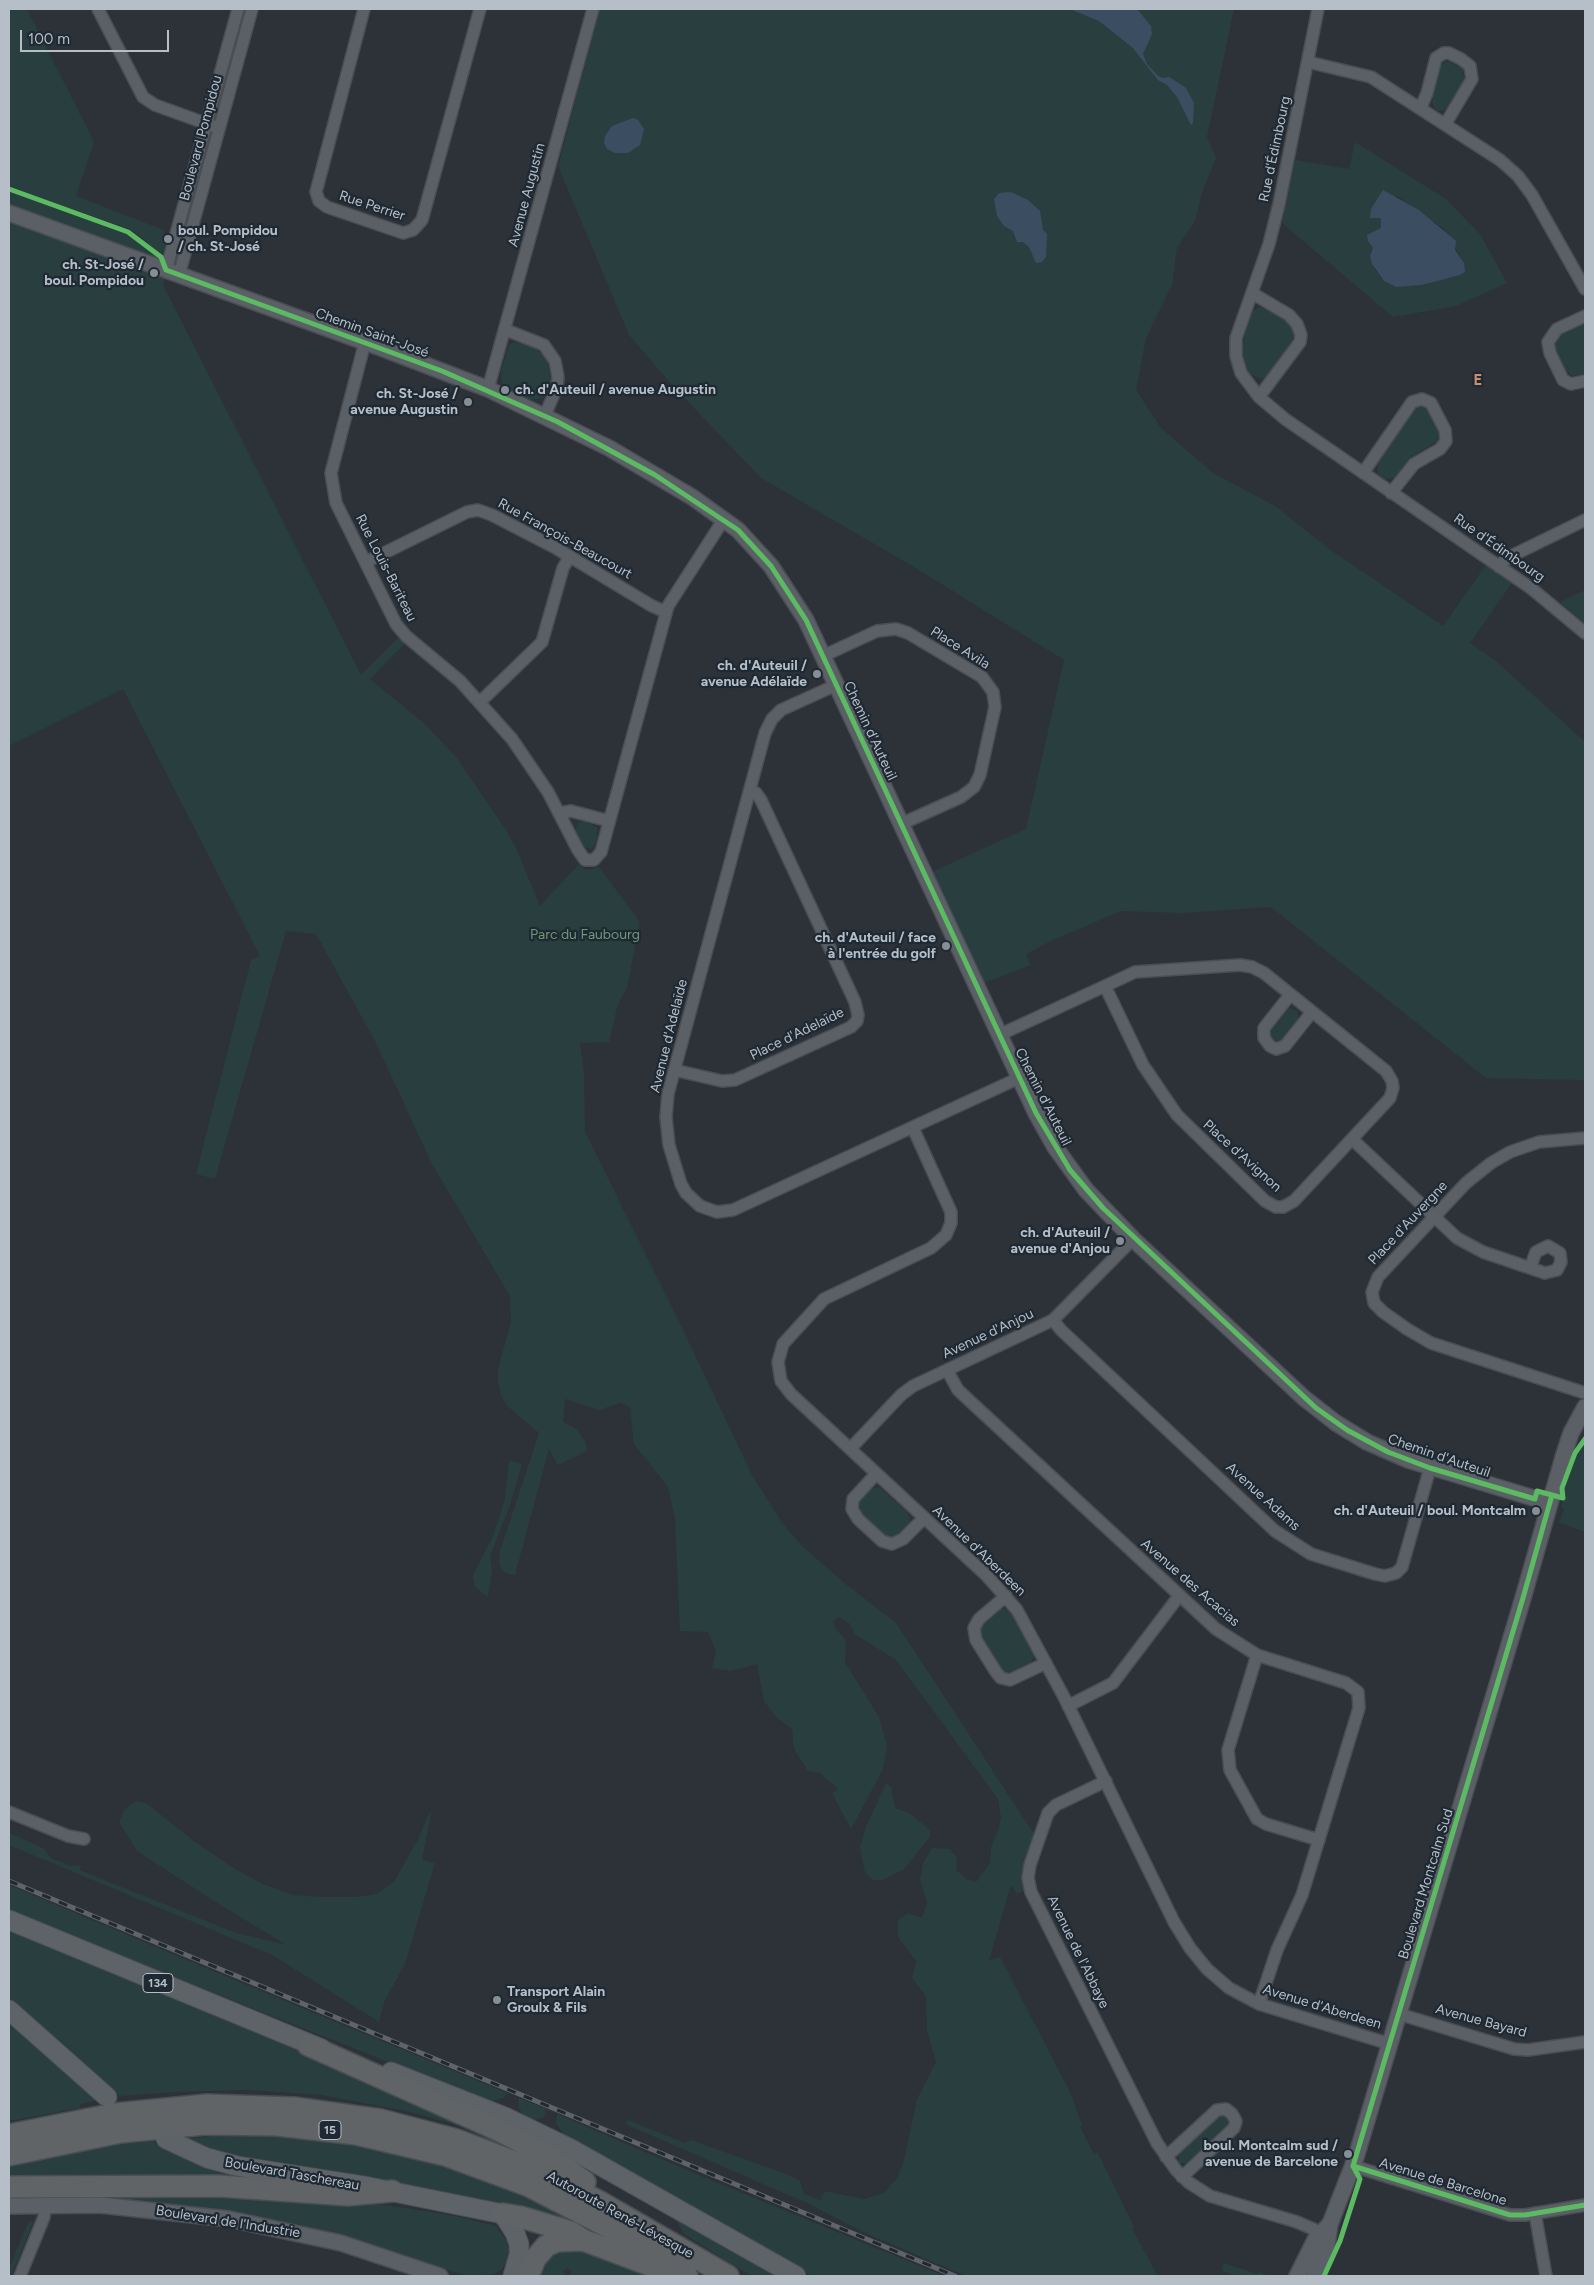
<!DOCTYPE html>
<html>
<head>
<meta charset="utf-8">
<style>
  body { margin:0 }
  #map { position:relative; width:1594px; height:2285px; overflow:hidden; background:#2c3238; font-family:Figtree,sans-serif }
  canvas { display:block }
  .frame { position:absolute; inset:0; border:10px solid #b6bfc8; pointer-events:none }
  .scale { position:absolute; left:20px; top:30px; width:149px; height:22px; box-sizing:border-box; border:2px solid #b6bfc8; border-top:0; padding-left:6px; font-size:15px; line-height:18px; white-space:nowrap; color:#b6bfc8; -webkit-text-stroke:4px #1f2933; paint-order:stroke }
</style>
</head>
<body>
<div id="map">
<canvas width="1594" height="2285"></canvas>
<div class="frame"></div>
<div class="scale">100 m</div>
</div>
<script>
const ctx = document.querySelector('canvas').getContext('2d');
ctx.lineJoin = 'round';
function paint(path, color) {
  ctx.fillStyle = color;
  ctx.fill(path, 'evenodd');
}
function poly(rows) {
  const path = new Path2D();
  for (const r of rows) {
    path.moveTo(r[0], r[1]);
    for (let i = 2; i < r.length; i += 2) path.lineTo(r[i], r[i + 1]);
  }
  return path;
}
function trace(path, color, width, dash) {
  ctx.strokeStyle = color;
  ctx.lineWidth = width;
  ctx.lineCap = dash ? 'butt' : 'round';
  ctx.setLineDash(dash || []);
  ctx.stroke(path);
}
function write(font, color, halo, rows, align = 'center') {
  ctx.font = font + ' Figtree,sans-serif';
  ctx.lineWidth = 4.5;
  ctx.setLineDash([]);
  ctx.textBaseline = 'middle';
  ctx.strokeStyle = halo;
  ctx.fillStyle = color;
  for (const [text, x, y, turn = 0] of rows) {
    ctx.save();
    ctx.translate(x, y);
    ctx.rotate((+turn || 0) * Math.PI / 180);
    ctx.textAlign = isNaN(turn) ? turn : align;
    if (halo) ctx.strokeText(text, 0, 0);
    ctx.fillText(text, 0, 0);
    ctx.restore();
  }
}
paint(poly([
  [9,9,27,9,94,142,76,196,164,230,163,238,166,242,164,251,161,253,153,249,140,236,127,228,72,209,70,213,129,235,155,255,154,259,9,206],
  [600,9,1234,9,1207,137,1216,158,1203,189,1195,221,1177,248,1172,285,1146,338,1136,390,1161,428,1213,473,1275,506,1329,549,1443,626,1486,565,1512,583,1470,643,1496,661,1585,742,1585,1080,1486,1078,1271,907,1182,913,1121,911,1053,940,1026,954,1031,965,984,983,932,872,1026,829,1064,660,919,570,761,478,672,385,629,335,558,166],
  [1448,61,1463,69,1464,81,1447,109,1439,111,1435,109,1432,102,1436,78,1440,65],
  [1355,142,1446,199,1480,234,1507,283,1456,306,1393,317,1282,223,1295,160,1349,169],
  [1397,196,1444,229,1464,263,1460,275,1422,285,1396,287,1384,281,1375,270,1370,256,1373,248,1368,241,1372,233,1381,228,1382,224,1381,218,1375,218],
  [9,220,166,275,163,285,361,675,398,638,405,643,370,679,425,724,456,757,506,830,517,850,540,906,578,865,587,870,599,867,640,922,627,988,618,1004,609,1042,580,1043,584,1073,585,1132,673,1309,752,1475,782,1523,803,1547,842,1581,896,1623,1034,1834,1024,1867,1025,1890,1017,1894,1011,1885,989,1960,1000,1957,1070,2092,1082,2125,1080,2127,1094,2154,1098,2153,1134,2227,1132,2229,1158,2276,966,2276,863,2232,807,2203,625,2124,628,2120,685,2143,691,2140,786,2174,800,2181,804,2194,820,2200,825,2191,864,2199,884,2193,897,2178,904,2160,917,2099,936,2062,927,2030,926,1996,912,1978,916,1961,898,1937,898,1920,908,1913,922,1918,927,1902,920,1880,923,1863,932,1848,950,1849,957,1858,956,1870,968,1880,976,1882,990,1863,991,1847,998,1831,1001,1818,998,1799,896,1660,855,1634,849,1623,839,1617,833,1621,835,1628,846,1640,845,1662,879,1717,887,1746,883,1769,851,1829,832,1793,838,1789,820,1773,808,1771,794,1749,792,1729,776,1717,764,1701,757,1664,731,1671,712,1668,716,1651,708,1632,680,1631,675,1519,668,1487,634,1444,630,1407,620,1403,599,1410,565,1399,563,1422,575,1428,585,1441,587,1451,558,1465,549,1449,515,1575,505,1573,500,1566,499,1554,539,1433,507,1406,501,1395,498,1383,498,1370,511,1321,510,1296,432,1164,375,1041,316,934,286,931,215,1179,196,1174,251,960,260,956,123,689,9,746],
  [1259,307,1269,309,1284,319,1292,327,1294,334,1292,341,1270,374,1261,379,1248,373,1242,351,1247,322,1251,313],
  [1585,323,1585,374,1572,376,1562,366,1555,350,1556,340,1563,332],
  [514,342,536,348,547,360,551,382,549,391,543,398,530,400,509,390,502,384,501,372,509,345],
  [1420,406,1427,408,1439,429,1437,441,1411,457,1395,478,1385,479,1378,474,1378,463,1414,410],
  [1585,590,1585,624,1560,602],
  [584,821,598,828,596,842,592,849,583,847,576,831,577,823],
  [1290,1008,1298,1012,1298,1020,1283,1040,1274,1041,1270,1035,1270,1030,1285,1010],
  [1585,1443,1585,1532,1557,1522,1560,1520,1564,1509,1561,1508,1564,1498,1563,1488,1576,1455],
  [509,1460,522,1464,509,1508,490,1556,492,1569,488,1597,475,1587,473,1575,492,1538,499,1518,505,1498],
  [879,1487,907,1512,910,1518,910,1524,900,1535,892,1538,885,1536,858,1510,858,1501,870,1489],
  [1001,1608,1006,1609,1012,1615,1034,1656,1031,1664,1009,1674,1002,1671,981,1638,979,1628,994,1612],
  [886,1783,891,1787,895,1808,909,1813,930,1830,930,1837,904,1869,883,1880,873,1880,865,1873,860,1847,866,1827],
  [135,1801,146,1803,195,1842,235,1869,263,1884,293,1895,320,1897,357,1897,376,1894,394,1882,418,1839,432,1808,422,1860,435,1863,405,1964,385,2000,379,2022,272,1955,9,1845,9,1833,43,1848,51,1858,71,1866,81,1866,80,1870,236,1933,287,1945,222,1906,137,1851,119,1822,124,1810],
  [9,1885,213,1971,507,2093,503,2098,489,2102,119,1955,9,1909],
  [9,1928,296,2048,477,2131,411,2112,322,2095,249,2090,174,2092,119,2096,64,2045,9,2000],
  [9,2022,98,2100,80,2104,80,2108,9,2121],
  [519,2098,546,2109,544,2117,536,2120,524,2117,518,2106],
  [557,2114,701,2176,944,2276,812,2276,566,2137,556,2124],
  [1223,2115,1228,2118,1228,2126,1189,2163,1179,2163,1178,2153,1216,2118],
  [210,2135,272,2135,332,2140,424,2160,492,2182,597,2232,594,2237,209,2151,184,2138,210,2137],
  [133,2141,134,2143,152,2141,167,2151,201,2165,224,2172,258,2177,9,2181,9,2165],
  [94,2194,316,2198,386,2205,455,2216,496,2226,508,2243,508,2253,507,2261,502,2269,494,2274,467,2276,380,2247,261,2217,178,2205,95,2198],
  [671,2211,785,2276,751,2276,684,2234],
  [32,2220,33,2223,11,2276,9,2276,9,2269,22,2236,28,2223],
  [580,2248,650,2276,569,2276,572,2271,567,2268,563,2271,566,2276,537,2276,551,2253],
  [1223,2263,1258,2274,1259,2272,1270,2276,1239,2276,1222,2271]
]), '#293e3f');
paint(poly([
  [1070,9,1137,9,1151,26,1152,34,1143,54,1147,64,1158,76,1163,78,1169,77,1186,88,1194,103,1193,123,1191,125,1177,97,1167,85,1158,80,1133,48,1099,21],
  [633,118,638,120,644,129,640,145,628,153,615,153,607,149,604,143,605,136,612,126],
  [1383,190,1419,210,1456,241,1455,250,1464,263,1465,272,1460,275,1422,285,1396,287,1384,281,1372,264,1370,256,1373,248,1368,241,1367,235,1381,228,1381,218,1370,218,1371,209],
  [1011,192,1028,200,1040,211,1043,230,1047,234,1046,257,1042,262,1036,263,1029,247,1023,242,1017,242,1013,231,1004,226,997,216,994,199,999,193]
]), '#3b4e61');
const minor = poly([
  [98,9,143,97,155,105,213,126],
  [364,9,316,192,319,201,327,207,403,233,413,230,422,220,480,9],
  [1318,9,1279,204,1269,244,1236,338,1236,356,1241,373,1259,397,1285,419,1532,589,1585,633],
  [1308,62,1371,77,1500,160,1518,176,1532,195,1585,289],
  [1421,107,1427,93,1436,58,1444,53,1449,53,1461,59,1470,66,1472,79,1446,123],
  [166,270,238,9],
  [179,275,252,9],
  [1252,293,1289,315,1297,324,1301,335,1300,342,1259,397],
  [1585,316,1557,329,1548,342,1550,353,1563,380,1571,384,1585,381],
  [506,330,544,345,555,361,558,377,557,387,545,415],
  [365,342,331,473,336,503,396,624,406,636,460,681,512,739,548,792,578,850,585,860,594,860,601,852,668,606,724,519],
  [488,389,593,9],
  [1363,473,1412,402,1422,399,1431,403,1445,430,1446,441,1440,449,1414,464,1391,493],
  [366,562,467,512,478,510,492,515,554,547,652,606,666,612],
  [1499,567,1507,558,1585,520],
  [823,656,877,631,896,629,908,633,982,677,993,692,995,707,980,775,974,787,961,797,901,824],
  [836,685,781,710,772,719,765,733,668,1094,666,1117,669,1145,681,1184,686,1193,700,1206,717,1212,733,1210,1019,1078],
  [480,702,542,642,563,568,570,556],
  [560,813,571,811,609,821],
  [1240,965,1252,967,1264,973,1386,1071,1392,1081,1393,1088,1390,1098,1294,1201,1283,1207,1276,1207,1265,1201,1177,1115,1143,1065,1105,986,1135,972,1240,965],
  [1290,995,1264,1028,1264,1038,1270,1046,1276,1049,1285,1046,1312,1012],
  [999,1035,1105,986],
  [674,1070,722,1081,735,1080,851,1027,857,1021,858,1015,855,1002,761,800,756,793,750,790],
  [913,1128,951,1212,951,1223,946,1235,931,1248,824,1299,783,1344,778,1362,781,1381,791,1394,987,1576,1017,1610,1064,1697,1174,1922,1190,1948,1207,1969,1229,1988,1259,2004,1390,2044],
  [1585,1138,1539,1142,1510,1152,1491,1163,1466,1183,1378,1277,1372,1292,1374,1303,1383,1312,1407,1329,1431,1343,1585,1393],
  [1352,1139,1457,1238,1483,1252,1530,1268],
  [1548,1246,1560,1253,1561,1262,1557,1270,1545,1273,1530,1268,1536,1252,1548,1246],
  [1053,1320,1061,1330,1275,1531,1311,1554,1375,1574,1385,1576,1396,1573,1402,1567,1430,1468],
  [947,1370,958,1390,1216,1629,1257,1655,1346,1683,1358,1692,1359,1708,1302,1895,1277,1950,1259,2004],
  [850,1449,901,1395,913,1386,1053,1320,1133,1239],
  [876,1474,853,1499,852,1509,858,1519,882,1541,892,1544,903,1539,924,1518],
  [1006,1596,979,1619,974,1628,976,1640,996,1672,1001,1678,1010,1680,1046,1663],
  [1257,1655,1228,1750,1230,1770,1257,1819,1266,1824,1319,1840],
  [1068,1706,1113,1683,1179,1596],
  [1106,1781,1056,1805,1048,1813,1030,1865,1028,1878,1031,1892,1157,2143,1176,2170,1188,2182,1210,2196,1297,2222,1327,2235],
  [9,1812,68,1836,84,1839],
  [1399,2014,1514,2049,1528,2050,1585,2042],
  [1166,2157,1217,2110,1226,2109,1232,2114,1236,2121,1234,2128,1182,2177],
  [1353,2166,1510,2215,1525,2215,1585,2205],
  [1535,2213,1546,2276],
  [20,2276,44,2217,45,2205]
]);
const tertiary = poly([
  [9,213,384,349,488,389,609,448,692,497,738,530,771,566,806,620,1036,1113,1055,1147,1086,1190,1133,1239,1304,1398,1336,1423,1367,1442,1408,1460,1550,1503],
  [9,2206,100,2205,229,2219,341,2243,440,2276],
  [1297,2276,1315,2240,1330,2224],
  [1314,2276,1327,2246,1330,2224,1356,2157,1523,1598,1564,1454,1571,1433,1585,1407]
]);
const primary = poly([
  [9,1920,322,2049],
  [9,2010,107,2097],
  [391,2072,505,2117,571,2149,796,2276],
  [166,2139,207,2158,237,2166,364,2186,503,2214,515,2233,519,2244,519,2255,513,2276]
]);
const motorway = poly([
  [308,2045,498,2130,550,2157,585,2182],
  [9,2135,115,2114,207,2105,294,2108,381,2120,457,2140,546,2174,600,2202,728,2276],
  [9,2155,121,2132,205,2124,277,2125,356,2134,445,2155,529,2186,610,2228,687,2276],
  [9,2187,219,2186,348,2195,392,2191],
  [503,2214,521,2217,571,2232,583,2240,663,2270],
  [528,2276,535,2259,546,2246,557,2241,581,2240]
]);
trace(minor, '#4a4e53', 14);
trace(tertiary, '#4a4e53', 18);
trace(primary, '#4a4f55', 21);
trace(motorway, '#494e53', 24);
trace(minor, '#5b6066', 11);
trace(tertiary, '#5b6066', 15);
trace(primary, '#5e6368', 19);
trace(motorway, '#606466', 21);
const rail = poly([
  [9,1881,955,2276]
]);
trace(rail, '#60646a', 5);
trace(rail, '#1f2933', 3, [9]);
trace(poly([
  [9,189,128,232,161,257,166,270,442,371,558,422,655,475,738,530,771,566,806,620,1036,1113,1070,1170,1103,1208,1316,1408,1347,1430,1388,1452,1430,1468,1535,1499,1537,1491,1563,1498,1562,1488,1575,1453,1585,1439],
  [1353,2166,1510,2215,1525,2215,1585,2205],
  [1324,2276,1340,2241,1360,2179,1353,2166,1523,1598,1552,1495]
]), '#5cba63', 5);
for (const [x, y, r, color] of [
  [168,239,5,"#868e96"],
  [154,273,5,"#868e96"],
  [505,390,5,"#868e96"],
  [468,402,5,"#868e96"],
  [817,674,5,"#868e96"],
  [946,946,5,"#868e96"],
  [1120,1241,5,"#868e96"],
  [1536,1511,5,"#868e96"],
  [497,2000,5,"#868e96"],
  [1348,2154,5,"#868e96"]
]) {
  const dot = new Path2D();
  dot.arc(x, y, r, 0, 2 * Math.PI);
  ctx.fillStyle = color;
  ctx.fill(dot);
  trace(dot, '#1f2933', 2);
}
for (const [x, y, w] of [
  [158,1983,30],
  [330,2130,22]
]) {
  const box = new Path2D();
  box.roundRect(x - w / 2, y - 9.5, w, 19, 4);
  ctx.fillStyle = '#1f2933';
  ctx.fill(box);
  trace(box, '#b6bfc8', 1);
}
write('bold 12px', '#b6bfc8', null, [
  ["134",158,1983],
  ["15",330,2130]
]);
write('14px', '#b6bfc8', '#1f2933', [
  ["Boulevard Pompidou",201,138,-75],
  ["Rue d'Édimbourg",1275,149,-78],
  ["Avenue Augustin",527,195,-75],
  ["Rue Perrier",372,206,18],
  ["Chemin Saint-José",372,333,20],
  ["Rue François-Beaucourt",565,539,29],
  ["Rue d'Édimbourg",1499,548,35],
  ["Rue Louis-Bariteau",386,568,63],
  ["Place Avila",960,648,32],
  ["Chemin d'Auteuil",870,731,65],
  ["Place d'Adelaïde",797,1034,-26],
  ["Avenue d'Adelaïde",669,1036,-76],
  ["Chemin d'Auteuil",1043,1097,63],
  ["Place d'Avignon",1242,1156,42],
  ["Place d'Auvergne",1408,1223,-47],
  ["Avenue d'Anjou",988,1334,-25],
  ["Chemin d'Auteuil",1439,1456,19],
  ["Avenue Adams",1263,1497,42],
  ["Avenue d'Aberdeen",979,1551,44],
  ["Avenue des Acacias",1190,1583,41],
  ["Boulevard Montcalm Sud",1426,1884,-73],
  ["Avenue de l'Abbaye",1078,1952,64],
  ["Avenue d'Aberdeen",1322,2007,17],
  ["Avenue Bayard",1481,2021,15],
  ["Boulevard Taschereau",292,2174,10],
  ["Avenue de Barcelone",1443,2182,17],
  ["Autoroute René-Lévesque",620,2215,29],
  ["Boulevard de l'Industrie",228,2222,9]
]);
write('bold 14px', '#b6bfc8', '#1f2933', [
  ["boul. Pompidou",178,231,"left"],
  ["/ ch. St-José",178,247,"left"],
  ["ch. St-José /",144,265],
  ["boul. Pompidou",144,281],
  ["ch. d'Auteuil / avenue Augustin",515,390,"left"],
  ["ch. St-José /",458,394],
  ["avenue Augustin",458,410],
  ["ch. d'Auteuil /",807,666],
  ["avenue Adélaïde",807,682],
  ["ch. d'Auteuil / face",936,938],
  ["à l'entrée du golf",936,954],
  ["ch. d'Auteuil /",1110,1233],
  ["avenue d'Anjou",1110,1249],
  ["ch. d'Auteuil / boul. Montcalm",1526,1511],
  ["Transport Alain",507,1992,"left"],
  ["Groulx & Fils",507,2008,"left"],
  ["boul. Montcalm sud /",1338,2146],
  ["avenue de Barcelone",1338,2162]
], 'right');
write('14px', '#6f9875', '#1f2933', [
  ["Parc du Faubourg",585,935]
]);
write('bold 15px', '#ce8e6c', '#1f2933', [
  ["E",1478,381]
]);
</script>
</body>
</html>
